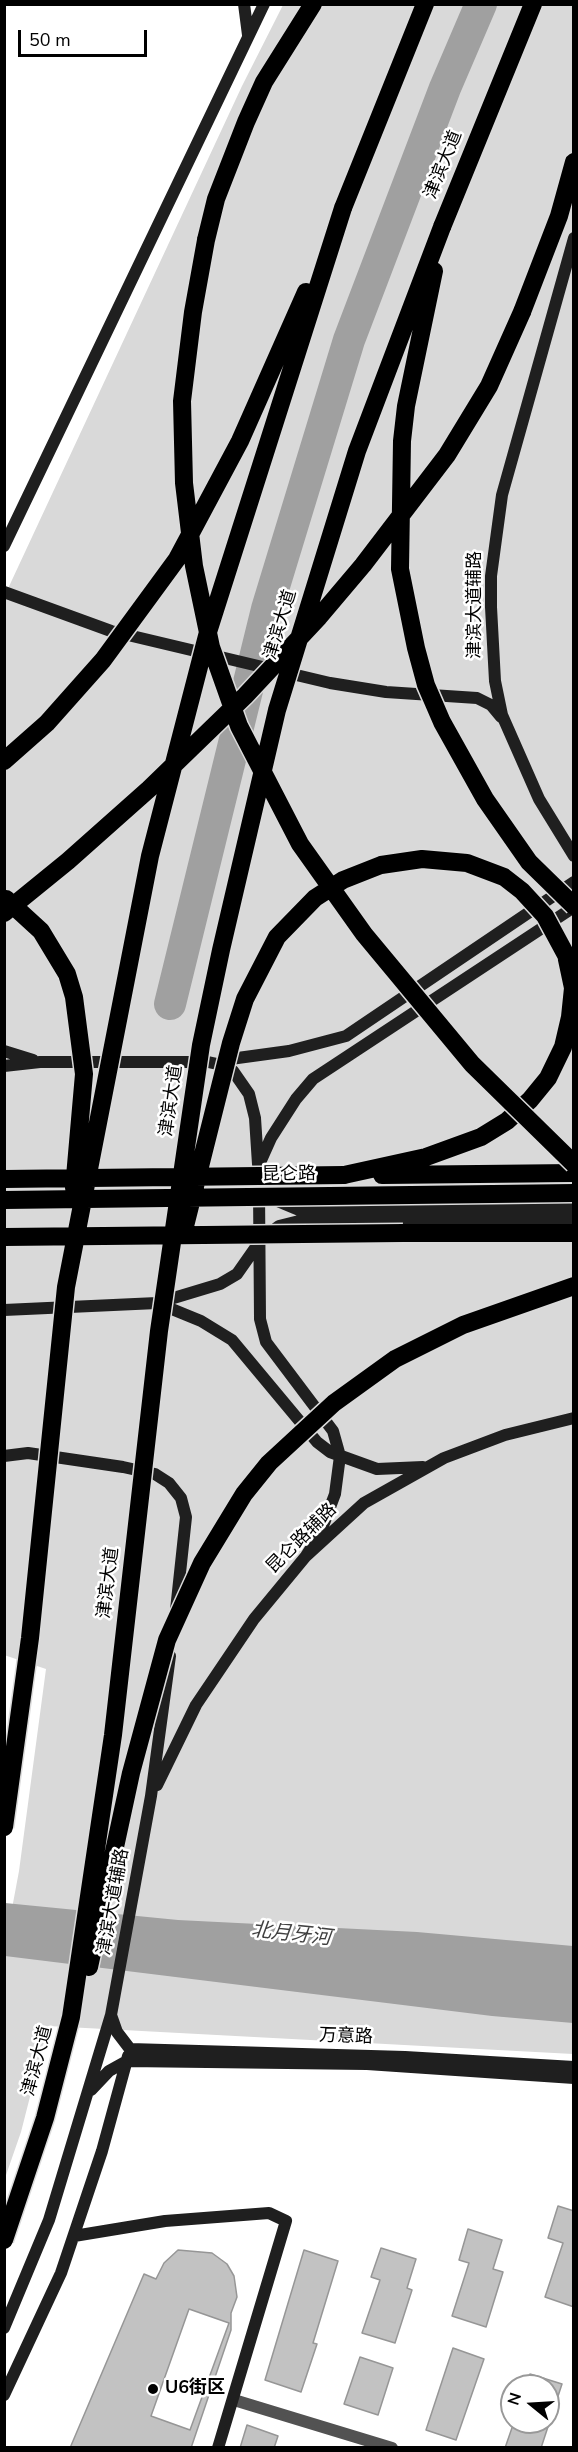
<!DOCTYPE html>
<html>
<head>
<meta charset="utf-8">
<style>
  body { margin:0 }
  #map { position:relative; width:578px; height:2452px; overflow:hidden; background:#fff; font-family:"Nunito Sans",sans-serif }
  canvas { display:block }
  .frame { position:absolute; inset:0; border:6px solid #000; pointer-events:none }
  .north { position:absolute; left:500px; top:2374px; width:60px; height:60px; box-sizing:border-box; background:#fff; border:2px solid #999; border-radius:50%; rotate:288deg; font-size:16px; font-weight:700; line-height:24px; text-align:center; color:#000 }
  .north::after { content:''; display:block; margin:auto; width:21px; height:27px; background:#000; clip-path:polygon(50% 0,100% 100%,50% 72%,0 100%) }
  .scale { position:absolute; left:18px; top:30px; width:129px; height:27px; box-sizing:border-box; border:3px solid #000; border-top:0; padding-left:8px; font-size:18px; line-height:21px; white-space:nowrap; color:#000; -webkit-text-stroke:4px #fff; paint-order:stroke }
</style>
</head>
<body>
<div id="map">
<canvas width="578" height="2452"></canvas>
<div class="frame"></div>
<div class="north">N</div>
<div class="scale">50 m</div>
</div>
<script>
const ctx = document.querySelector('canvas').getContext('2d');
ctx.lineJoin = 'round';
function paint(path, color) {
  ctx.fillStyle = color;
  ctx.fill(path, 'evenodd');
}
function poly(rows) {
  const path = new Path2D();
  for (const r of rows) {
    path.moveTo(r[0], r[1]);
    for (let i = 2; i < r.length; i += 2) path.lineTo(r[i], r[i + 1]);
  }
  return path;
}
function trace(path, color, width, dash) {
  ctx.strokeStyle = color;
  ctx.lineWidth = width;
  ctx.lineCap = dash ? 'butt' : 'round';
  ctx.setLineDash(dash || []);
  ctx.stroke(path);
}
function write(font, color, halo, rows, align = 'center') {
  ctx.font = font + ' "Nunito Sans","Noto Sans SC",sans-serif';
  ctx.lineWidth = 5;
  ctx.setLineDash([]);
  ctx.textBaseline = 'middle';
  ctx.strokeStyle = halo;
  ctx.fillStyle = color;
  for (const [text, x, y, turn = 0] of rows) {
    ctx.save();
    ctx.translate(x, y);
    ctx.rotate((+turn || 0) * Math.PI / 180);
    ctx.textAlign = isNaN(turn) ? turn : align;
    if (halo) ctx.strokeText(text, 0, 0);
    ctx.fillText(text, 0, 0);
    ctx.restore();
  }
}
paint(poly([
  [283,5,573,5,573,2054,48,2026,21,2132,5,2178,5,1946,19,1871,46,1669,4,1655,5,595,242,86]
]), '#d9d9d9');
paint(poly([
  [5,1903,178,1920,417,1932,573,1946,573,2023,492,2016,5,1956]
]), '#a0a0a0');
trace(poly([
  [170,1004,267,609,349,340,445,88,481,4]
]), '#a0a0a0', 32);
const building = poly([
  [558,2206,574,2211,574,2307,545,2297,563,2243,548,2238,558,2206],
  [468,2229,502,2240,493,2269,503,2272,486,2327,452,2316,469,2263,459,2260,468,2229],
  [381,2248,416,2259,407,2288,412,2290,395,2343,362,2333,380,2280,371,2277,381,2248],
  [178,2250,212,2253,227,2264,234,2276,237,2297,231,2313,231,2330,191,2448,70,2448,144,2274,156,2279,164,2263,178,2250],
  [304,2250,338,2261,313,2343,317,2344,301,2392,265,2380,304,2250],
  [189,2309,229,2323,190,2430,151,2416,189,2309],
  [453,2348,484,2359,456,2440,426,2430,453,2348],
  [360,2357,393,2368,378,2415,344,2404,360,2357],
  [530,2374,562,2384,541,2448,505,2448,514,2422,548,2422,548,2386,526,2386,530,2374],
  [247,2425,278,2436,274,2448,240,2448,247,2425]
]);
paint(building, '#c2c2c2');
trace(building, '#969696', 1.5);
const highway = poly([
  [343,208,425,4],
  [442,227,533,4],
  [206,240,216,199,246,122,264,82,313,4],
  [522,312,559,216,574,162],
  [344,1175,426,1157,481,1137,507,1121,530,1100,548,1078,563,1047,570,1017,573,988,566,955],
  [382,1175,574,1173],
  [403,1233,574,1233]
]);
trace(highway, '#dbdbdb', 21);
trace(poly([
  [234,2400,392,2448]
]), '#525252', 12);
trace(poly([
  [244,4,248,35],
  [574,238,502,495,491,576,491,607,495,681,502,715,539,799,574,856],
  [4,546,264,4],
  [4,592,111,631,330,683,386,692,477,698,491,705,501,717],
  [574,907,313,1079,296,1099,271,1138,258,1167,264,1184,275,1200,299,1210,574,1207],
  [4,1051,33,1060],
  [223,1060,289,1051,346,1036,574,882],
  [4,1066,40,1062,208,1062,222,1065,233,1071,249,1094,255,1118,258,1164],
  [259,1190,260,1319,266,1342,333,1431,340,1456,335,1494,320,1534,306,1556],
  [271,1232,279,1226,299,1221,574,1218],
  [157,1303,201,1321,232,1340,317,1442,330,1452,377,1469,423,1467],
  [4,1310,157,1303,220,1284,237,1274,258,1244],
  [4,1456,28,1453,123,1467,155,1474,169,1483,181,1498,186,1517,176,1610],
  [157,1785,196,1705,254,1619,306,1556,364,1503,444,1458,505,1435,574,1418],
  [111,2015,117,2032,130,2049],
  [130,2049,405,2057,574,2067],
  [91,2090,109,2071,127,2061,367,2064,574,2078],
  [74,2236,165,2221,269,2213,286,2221,218,2448],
  [4,2328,49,2220,111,2015,151,1796,170,1656],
  [4,2395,61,2273,102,2151,128,2056]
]), '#1f1f1f', 12);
trace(highway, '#000', 18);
const highwayBridge = poly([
  [206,240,193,312,182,401,184,483,194,566,211,647,239,726,300,844,364,934,472,1064,574,1164],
  [434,271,406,406,402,441,400,569,416,648,426,685,442,722,485,799,529,862,574,906],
  [4,761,47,723,103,660,177,559,240,441,306,292],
  [6,899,41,931,67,974,74,997,84,1074,74,1188],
  [4,913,68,861,149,789,245,696,319,617,363,565,447,455,489,386,522,312],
  [4,1179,344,1175],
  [4,1200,574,1193],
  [184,1230,231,1043,245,999,277,937,315,898,343,880,381,865,422,859,467,863,504,877,522,891,545,916,566,955],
  [4,1237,403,1233],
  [4,1827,30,1638,66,1287,150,856,208,632,343,208],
  [89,1967,131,1773,167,1640,202,1563,244,1494,269,1463,334,1403,395,1359,463,1325,574,1286],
  [4,2240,45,2118,71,2017,113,1735,159,1331,201,1045,221,950,277,710,357,451,442,227]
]);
trace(highwayBridge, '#dbdbdb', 21, []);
trace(highwayBridge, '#000', 18);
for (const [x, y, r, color] of [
  [153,2389,6,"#000"]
]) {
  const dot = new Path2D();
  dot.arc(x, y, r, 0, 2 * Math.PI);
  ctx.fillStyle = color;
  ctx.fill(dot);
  trace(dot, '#fff', 2);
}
write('18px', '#000', '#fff', [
  ["津滨大道",444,165,-68],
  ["津滨大道辅路",476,605,-90],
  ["津滨大道",281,625,-73],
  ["津滨大道",172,1101,-82],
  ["昆仑路",289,1175,-1],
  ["昆仑路辅路",302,1539,-45],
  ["津滨大道",109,1583,-83],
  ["津滨大道辅路",114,1902,-80],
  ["万意路",346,2037,2],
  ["津滨大道",38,2061,-75]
]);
write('bold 18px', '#000', '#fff', [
  ["U6街区",165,2389]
], 'left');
write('italic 20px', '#414141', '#fff', [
  ["北月牙河",291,1935,6]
]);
</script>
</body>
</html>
